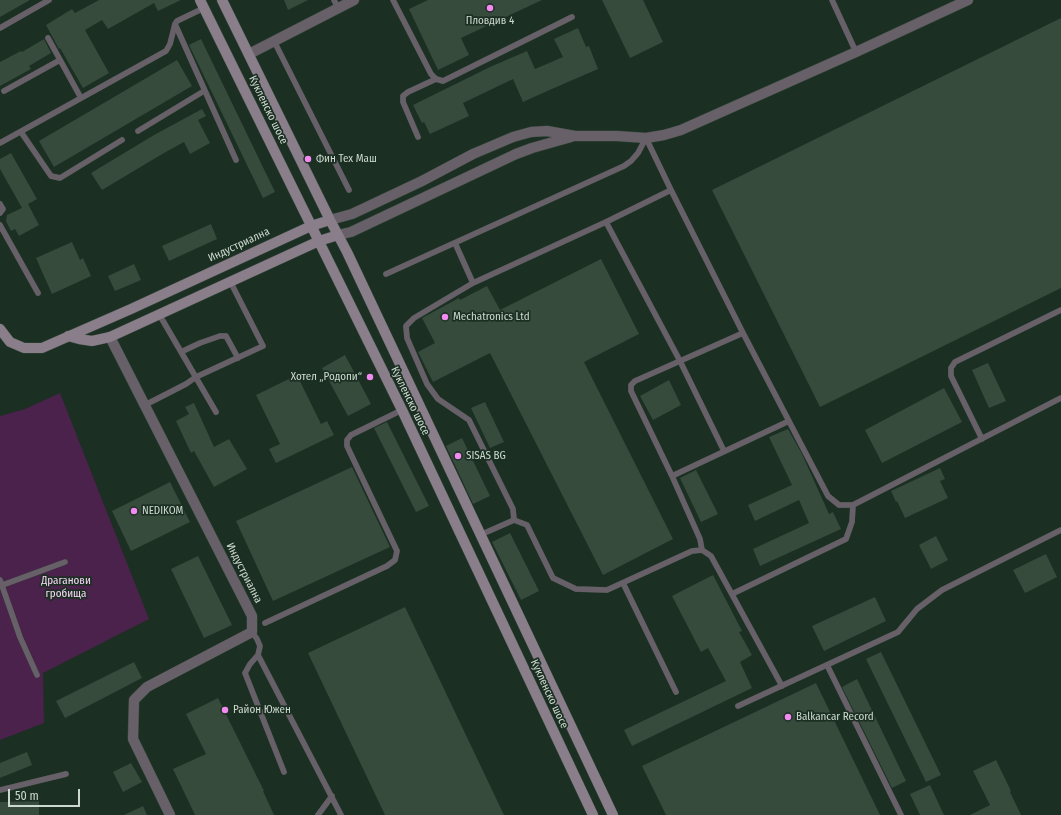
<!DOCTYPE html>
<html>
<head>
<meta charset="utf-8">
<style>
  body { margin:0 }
  #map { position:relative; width:1061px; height:815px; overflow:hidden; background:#1b2f22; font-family:"Fira Sans Condensed",sans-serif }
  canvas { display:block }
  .scale { position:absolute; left:8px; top:789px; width:72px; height:18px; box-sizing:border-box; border:2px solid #cdd9d0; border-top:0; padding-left:5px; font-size:12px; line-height:14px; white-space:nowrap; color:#cdd9d0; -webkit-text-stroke:3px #1b2f22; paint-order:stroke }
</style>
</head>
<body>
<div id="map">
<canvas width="1061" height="815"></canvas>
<div class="scale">50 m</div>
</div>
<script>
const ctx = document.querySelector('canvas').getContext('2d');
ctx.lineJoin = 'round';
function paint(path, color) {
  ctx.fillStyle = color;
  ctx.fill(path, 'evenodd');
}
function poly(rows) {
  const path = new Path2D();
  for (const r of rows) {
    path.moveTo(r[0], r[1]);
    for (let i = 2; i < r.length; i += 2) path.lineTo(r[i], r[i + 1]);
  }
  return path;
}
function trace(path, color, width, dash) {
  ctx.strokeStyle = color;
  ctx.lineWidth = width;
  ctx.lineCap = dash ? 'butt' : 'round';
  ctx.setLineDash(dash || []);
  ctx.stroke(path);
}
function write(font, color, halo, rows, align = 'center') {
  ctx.font = font + ' "Fira Sans Condensed",sans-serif';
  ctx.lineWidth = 3.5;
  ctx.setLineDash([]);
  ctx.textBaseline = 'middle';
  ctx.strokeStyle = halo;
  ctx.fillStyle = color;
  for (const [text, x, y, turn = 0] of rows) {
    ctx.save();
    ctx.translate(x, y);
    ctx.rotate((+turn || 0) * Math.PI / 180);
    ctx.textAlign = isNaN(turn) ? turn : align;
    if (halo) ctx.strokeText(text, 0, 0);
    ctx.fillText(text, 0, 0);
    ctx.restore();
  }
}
paint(poly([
  [60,393,149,619,43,673,44,723,0,740,0,416,25,409]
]), '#4b224b');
paint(poly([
  [0,0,30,0,0,17],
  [99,0,181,0,158,11,154,3,108,29,102,20,85,30,109,73,83,88,60,48,59,49,46,25,72,9,75,13],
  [284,0,308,0,288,10],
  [428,0,542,0,461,38,469,55,438,70,409,9],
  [602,0,643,0,663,42,630,58],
  [1061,18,1061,288,820,407,712,190],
  [578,28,586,47,589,46,598,69,545,92,523,102,513,79,463,103,469,116,430,134,424,122,422,123,413,105,490,67,527,51,535,69,563,57,554,39],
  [44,39,51,53,29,66,31,69,0,86,0,62,21,51,22,52],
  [201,39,275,192,263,198,189,45],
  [177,60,192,86,54,167,39,141],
  [202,109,206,116,198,120,210,143,190,154,184,142,164,153,102,190,91,173,154,135],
  [11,153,37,199,28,204,39,225,19,236,15,229,11,231,6,221,7,215,22,208,0,169,0,159],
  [211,224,217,239,169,261,162,246],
  [72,242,80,260,83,258,91,276,52,294,36,258],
  [601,259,639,334,584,362,673,539,603,575,490,353,433,382,418,352,435,343,422,318,459,298,460,300,487,286,500,310],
  [134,264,141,280,115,291,108,276],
  [345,355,371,404,348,416,322,368],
  [988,363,1006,401,989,408,972,370],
  [297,375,321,424,327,421,334,435,276,463,269,449,280,444,256,395],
  [669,380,681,405,653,420,640,396],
  [944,388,962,422,882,463,865,430],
  [485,402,504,442,490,448,471,408],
  [194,403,214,447,229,439,247,469,214,487,194,451,191,453,176,421,189,414,185,407],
  [387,422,429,506,416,512,374,428],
  [788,429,802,454,829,514,833,512,841,529,760,566,753,549,809,523,799,500,755,521,748,505,792,485,769,437],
  [462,438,490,496,473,504,446,446],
  [352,467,390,547,273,601,236,521],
  [940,468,945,479,940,481,948,498,905,518,897,501,896,502,891,491],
  [696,470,718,514,701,522,680,478],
  [170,482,190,522,131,551,112,511],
  [510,533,539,591,521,600,492,542],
  [936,536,948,560,931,569,919,545],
  [1046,554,1057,577,1025,593,1013,570],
  [198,556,232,625,204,638,171,569],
  [713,575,742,631,739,632,752,655,740,662,752,688,632,746,624,730,726,681,708,648,701,652,672,596],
  [875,597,886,621,824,651,812,626],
  [405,607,504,815,385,815,308,653],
  [881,652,941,775,926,782,866,659],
  [134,662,142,678,65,718,56,701],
  [857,679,906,781,892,788,842,687],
  [816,683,880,815,666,815,642,766],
  [218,698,264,791,263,791,274,815,195,815,173,769,206,754,186,714],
  [27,752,32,765,0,778,0,763],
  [996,760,1011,791,1010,792,1021,815,970,815,990,805,973,771],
  [131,763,142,782,123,792,113,772],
  [930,785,944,815,920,815,910,794],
  [39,801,39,815,0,815,0,802],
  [143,806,147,815,124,815]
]), '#364b3c');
const lane = poly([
  [334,0,338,8],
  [393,0,431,74,436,79,443,81,572,17],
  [832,0,856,52],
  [175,24,236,160],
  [0,28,49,0],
  [48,38,81,98],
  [274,41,349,190],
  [4,91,60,60],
  [138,131,204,91],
  [21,132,51,176,60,178,122,140],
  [418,137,403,102,403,96,408,92,436,79],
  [646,138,671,190,743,333,828,496,839,505,853,505],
  [0,143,166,51,170,44,175,24,177,21,204,8],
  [0,204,3,209,0,213],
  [606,222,680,361,724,451],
  [0,225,38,293],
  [455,243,473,283,606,222,671,190],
  [386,274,624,166,631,161,638,153,646,138],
  [473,283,414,318,406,326,407,338,427,384,438,399,469,420,513,509,514,520],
  [159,314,216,412],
  [181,352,200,343,220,336,226,336,238,358],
  [145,405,186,384,196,377,263,346,230,281],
  [982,439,951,376,951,368,955,362,1061,310],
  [672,476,789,421],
  [480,535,514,520,527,525,553,578,576,589,607,590,692,551,702,550,711,556,782,686],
  [702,550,700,539,672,476,631,391,631,385,635,381,743,333],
  [0,580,20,637,37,675],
  [623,583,676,692],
  [0,586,65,562],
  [732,594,846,539,852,522,853,505,1061,398],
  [265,623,387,566,395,560,397,551,347,446,347,440,351,435,402,410],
  [252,632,257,639,260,646,258,655,250,664,245,673,284,772],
  [258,655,341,815],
  [827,665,901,815],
  [738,706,898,632,917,609,942,590,1061,530],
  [0,790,66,774],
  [318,815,332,796]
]);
const street = poly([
  [249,54,354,0],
  [330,220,352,214,422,181,473,154,513,137,531,132,547,131,575,136,617,136,646,138,664,135,681,130,856,52,968,0],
  [338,235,351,232,516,154,532,148,571,137],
  [110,337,252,616,252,632,147,687,134,700,133,739,170,815]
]);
const secondary = poly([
  [200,0,402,410,593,815],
  [222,0,330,220,347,252,613,815],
  [0,329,10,342,24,348,42,348,131,309,298,232,311,226,330,220],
  [68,336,79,339,92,341,110,337,319,241,338,235]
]);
trace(lane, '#374a3e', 6);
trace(street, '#374a3e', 11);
trace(secondary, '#374a3e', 11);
trace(lane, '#686068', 5.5);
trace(street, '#686068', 10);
trace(secondary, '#8b7e8b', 10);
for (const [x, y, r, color] of [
  [490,8,4,"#f28af2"],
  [308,159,4,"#f28af2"],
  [445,317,4,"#f28af2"],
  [370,377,4,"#f28af2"],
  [458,456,4,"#f28af2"],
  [134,511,4,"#f28af2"],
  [225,710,4,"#f28af2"],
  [788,717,4,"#f28af2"]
]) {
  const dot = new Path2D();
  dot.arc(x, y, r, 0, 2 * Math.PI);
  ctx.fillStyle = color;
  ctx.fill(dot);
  trace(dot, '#1b2f22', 1.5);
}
write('11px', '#cdd9d0', '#1b2f22', [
  ["Пловдив 4",490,21,"center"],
  ["Фин Тех Маш",316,159],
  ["Mechatronics Ltd",453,317],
  ["Хотел „Родопи“",362,377,"right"],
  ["SISAS BG",466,456],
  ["NEDIKOM",142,511],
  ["Район Южен",233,710],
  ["Balkancar Record",796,717]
], 'left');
write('11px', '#cdd9d0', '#1b2f22', [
  ["Кукленско шосе",268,110,64],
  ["Индустриална",239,245,-25],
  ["Кукленско шосе",410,401,64],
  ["Индустриална",244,573,63],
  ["Кукленско шосе",549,694,65]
]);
write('11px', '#fbd5f9', '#1b2f22', [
  ["Драганови",66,581],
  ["гробища",66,594]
]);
</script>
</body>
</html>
